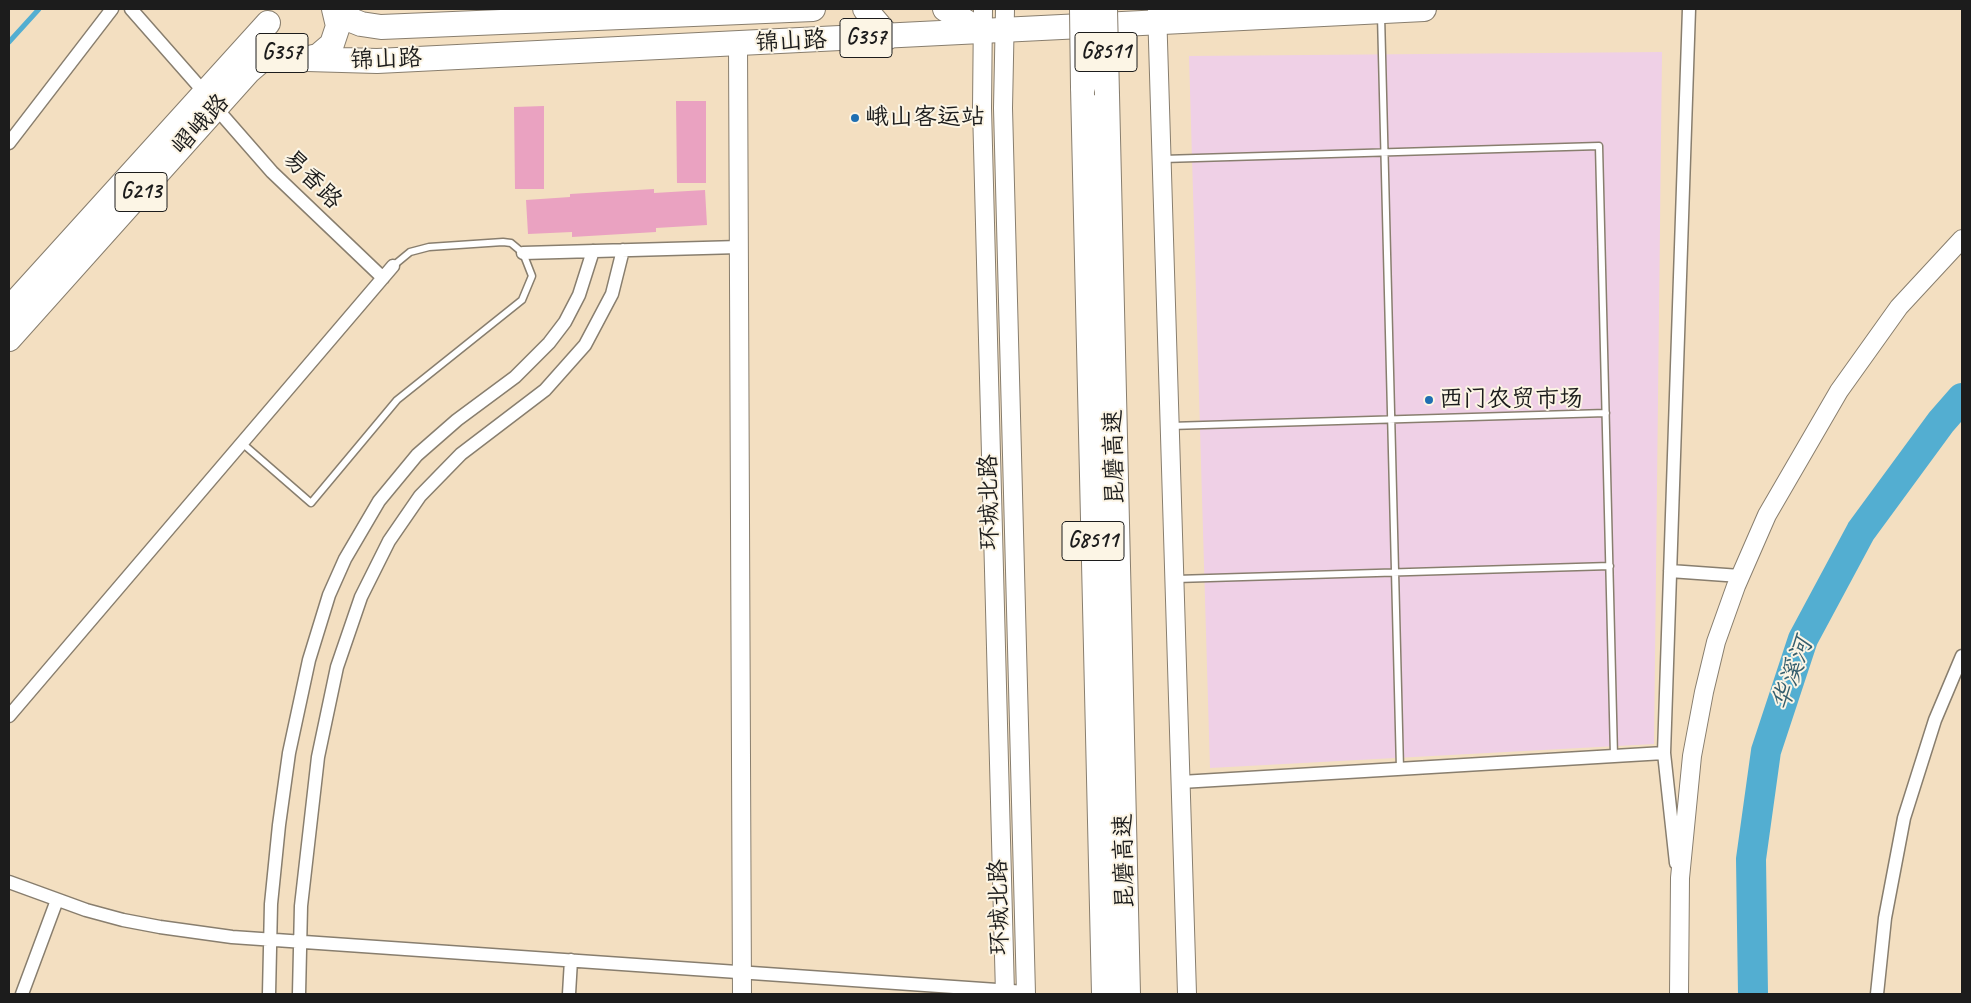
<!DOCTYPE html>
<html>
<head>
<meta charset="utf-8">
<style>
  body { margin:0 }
  #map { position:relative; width:1971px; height:1003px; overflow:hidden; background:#f3dfc1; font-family:Caveat,sans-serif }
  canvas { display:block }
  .frame { position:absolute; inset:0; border:10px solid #1c1c1c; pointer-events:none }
</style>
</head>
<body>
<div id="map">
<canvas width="1971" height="1003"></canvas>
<div class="frame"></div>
</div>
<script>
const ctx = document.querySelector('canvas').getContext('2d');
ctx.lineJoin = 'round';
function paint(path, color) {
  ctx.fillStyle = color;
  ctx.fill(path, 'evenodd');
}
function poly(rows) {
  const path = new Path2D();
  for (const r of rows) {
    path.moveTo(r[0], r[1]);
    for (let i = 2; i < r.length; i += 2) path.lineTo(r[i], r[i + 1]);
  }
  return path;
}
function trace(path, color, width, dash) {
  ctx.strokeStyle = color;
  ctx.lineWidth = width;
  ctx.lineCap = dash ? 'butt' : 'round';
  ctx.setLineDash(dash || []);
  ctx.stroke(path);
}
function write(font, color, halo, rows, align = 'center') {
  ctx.font = font + ' Caveat,"LXGW WenKai TC",sans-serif';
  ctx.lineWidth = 4;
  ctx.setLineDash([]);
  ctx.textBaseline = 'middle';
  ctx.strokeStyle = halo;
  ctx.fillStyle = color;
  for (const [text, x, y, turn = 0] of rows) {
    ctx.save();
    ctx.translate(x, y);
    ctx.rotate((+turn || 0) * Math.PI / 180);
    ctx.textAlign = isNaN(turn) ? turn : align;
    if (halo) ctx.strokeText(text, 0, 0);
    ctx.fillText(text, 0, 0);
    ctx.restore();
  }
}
paint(poly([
  [1662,52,1654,744,1210,768,1189,56]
]), '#efd0e6');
trace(poly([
  [9,42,39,9]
]), '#53aed1', 5);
trace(poly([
  [1753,994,1751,859,1766,751,1803,639,1861,531,1941,422,1962,398]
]), '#53aed1', 30);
paint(poly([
  [676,101,706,101,706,183,677,183],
  [544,106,544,189,515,189,514,107],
  [654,189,654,193,705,190,707,225,656,228,656,232,572,237,572,232,528,234,526,200,570,197,570,194]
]), '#eaa2c1');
const lane = poly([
  [1381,15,1400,769],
  [1163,159,1599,146,1614,756],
  [1170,426,1606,413],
  [242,443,311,503,397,400,522,300,532,276,523,253,511,243,503,242,429,247,410,252,393,266],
  [1176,579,1610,566]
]);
const street = poly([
  [131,9,204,92],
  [216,108,272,172,383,278],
  [9,143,112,9],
  [523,253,739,247],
  [1670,571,1740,576],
  [9,716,393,266],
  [1181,782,1664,753],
  [1676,863,1664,753,1689,9],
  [9,882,86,910,123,920,160,927,232,937,1026,992],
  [22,994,57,900],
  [269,994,271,904,279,825,289,753,309,660,329,595,345,559,379,501,417,455,457,420,515,377,549,343,565,322,579,295,593,251],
  [299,994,301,906,318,757,337,667,361,597,389,541,420,496,461,454,545,390,585,345,612,294,623,250],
  [569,994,571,960],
  [1877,994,1885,918,1904,818,1935,720,1962,656]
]);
const secondary = poly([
  [983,9,982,108,1005,994],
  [1005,9,1003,108,1026,994],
  [1157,9,1187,994],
  [738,44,742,994],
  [1679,994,1680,878,1692,756,1704,692,1716,642,1736,586,1767,515,1839,391,1899,307,1962,239]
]);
const highway = poly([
  [865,9,889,37],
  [945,9,983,32],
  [336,14,361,24,381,27,813,9],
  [305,59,318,56,332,44,338,26,334,9],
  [307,59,377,61,1424,9],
  [1083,87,1104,994],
  [1107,95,1128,994],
  [9,309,268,23],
  [9,339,248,72,276,48]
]);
trace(lane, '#887e6e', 9);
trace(street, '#887e6e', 15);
trace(secondary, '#887e6e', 20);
trace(highway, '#887e6e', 26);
trace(lane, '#fff', 6);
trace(street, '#fff', 12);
trace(secondary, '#fff', 18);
trace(highway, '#fff', 24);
const highwayBridge = poly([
  [1082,9,1083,87],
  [1105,9,1107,95]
]);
trace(highwayBridge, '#887e6e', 26, []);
trace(highwayBridge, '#fff', 24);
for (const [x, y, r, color] of [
  [855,118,5,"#1f6fb2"],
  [1429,400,5,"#1f6fb2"]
]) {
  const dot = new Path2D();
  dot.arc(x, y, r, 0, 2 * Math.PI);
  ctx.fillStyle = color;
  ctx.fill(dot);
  trace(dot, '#fcf5e5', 2);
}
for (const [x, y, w] of [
  [866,38,52],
  [1106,52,62],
  [282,53,52],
  [141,192,52],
  [1093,541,62]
]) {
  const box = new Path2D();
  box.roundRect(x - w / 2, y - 19.5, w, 39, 4);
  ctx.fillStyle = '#fcf5e5';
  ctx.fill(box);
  trace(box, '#1c1c1c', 1);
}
write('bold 22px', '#1c1c1c', null, [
  ["G357",866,38],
  ["G8511",1106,52],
  ["G357",282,53],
  ["G213",141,192],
  ["G8511",1093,541]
]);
write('24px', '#1c1c1c', '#fcf5e5', [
  ["锦山路",791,42,-3],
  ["锦山路",386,60,-2],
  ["嶍峨路",201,125,-48],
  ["易香路",312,180,45],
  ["昆磨高速",1115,457,-91],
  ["环城北路",990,502,-91],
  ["昆磨高速",1125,861,-91],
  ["环城北路",1000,907,-91]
]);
write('24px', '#1c1c1c', '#fcf5e5', [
  ["峨山客运站",865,118],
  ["西门农贸市场",1439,400]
], 'left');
write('italic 25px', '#355e6d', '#fcf5e5', [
  ["华溪河",1793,674,-70]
]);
</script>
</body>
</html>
